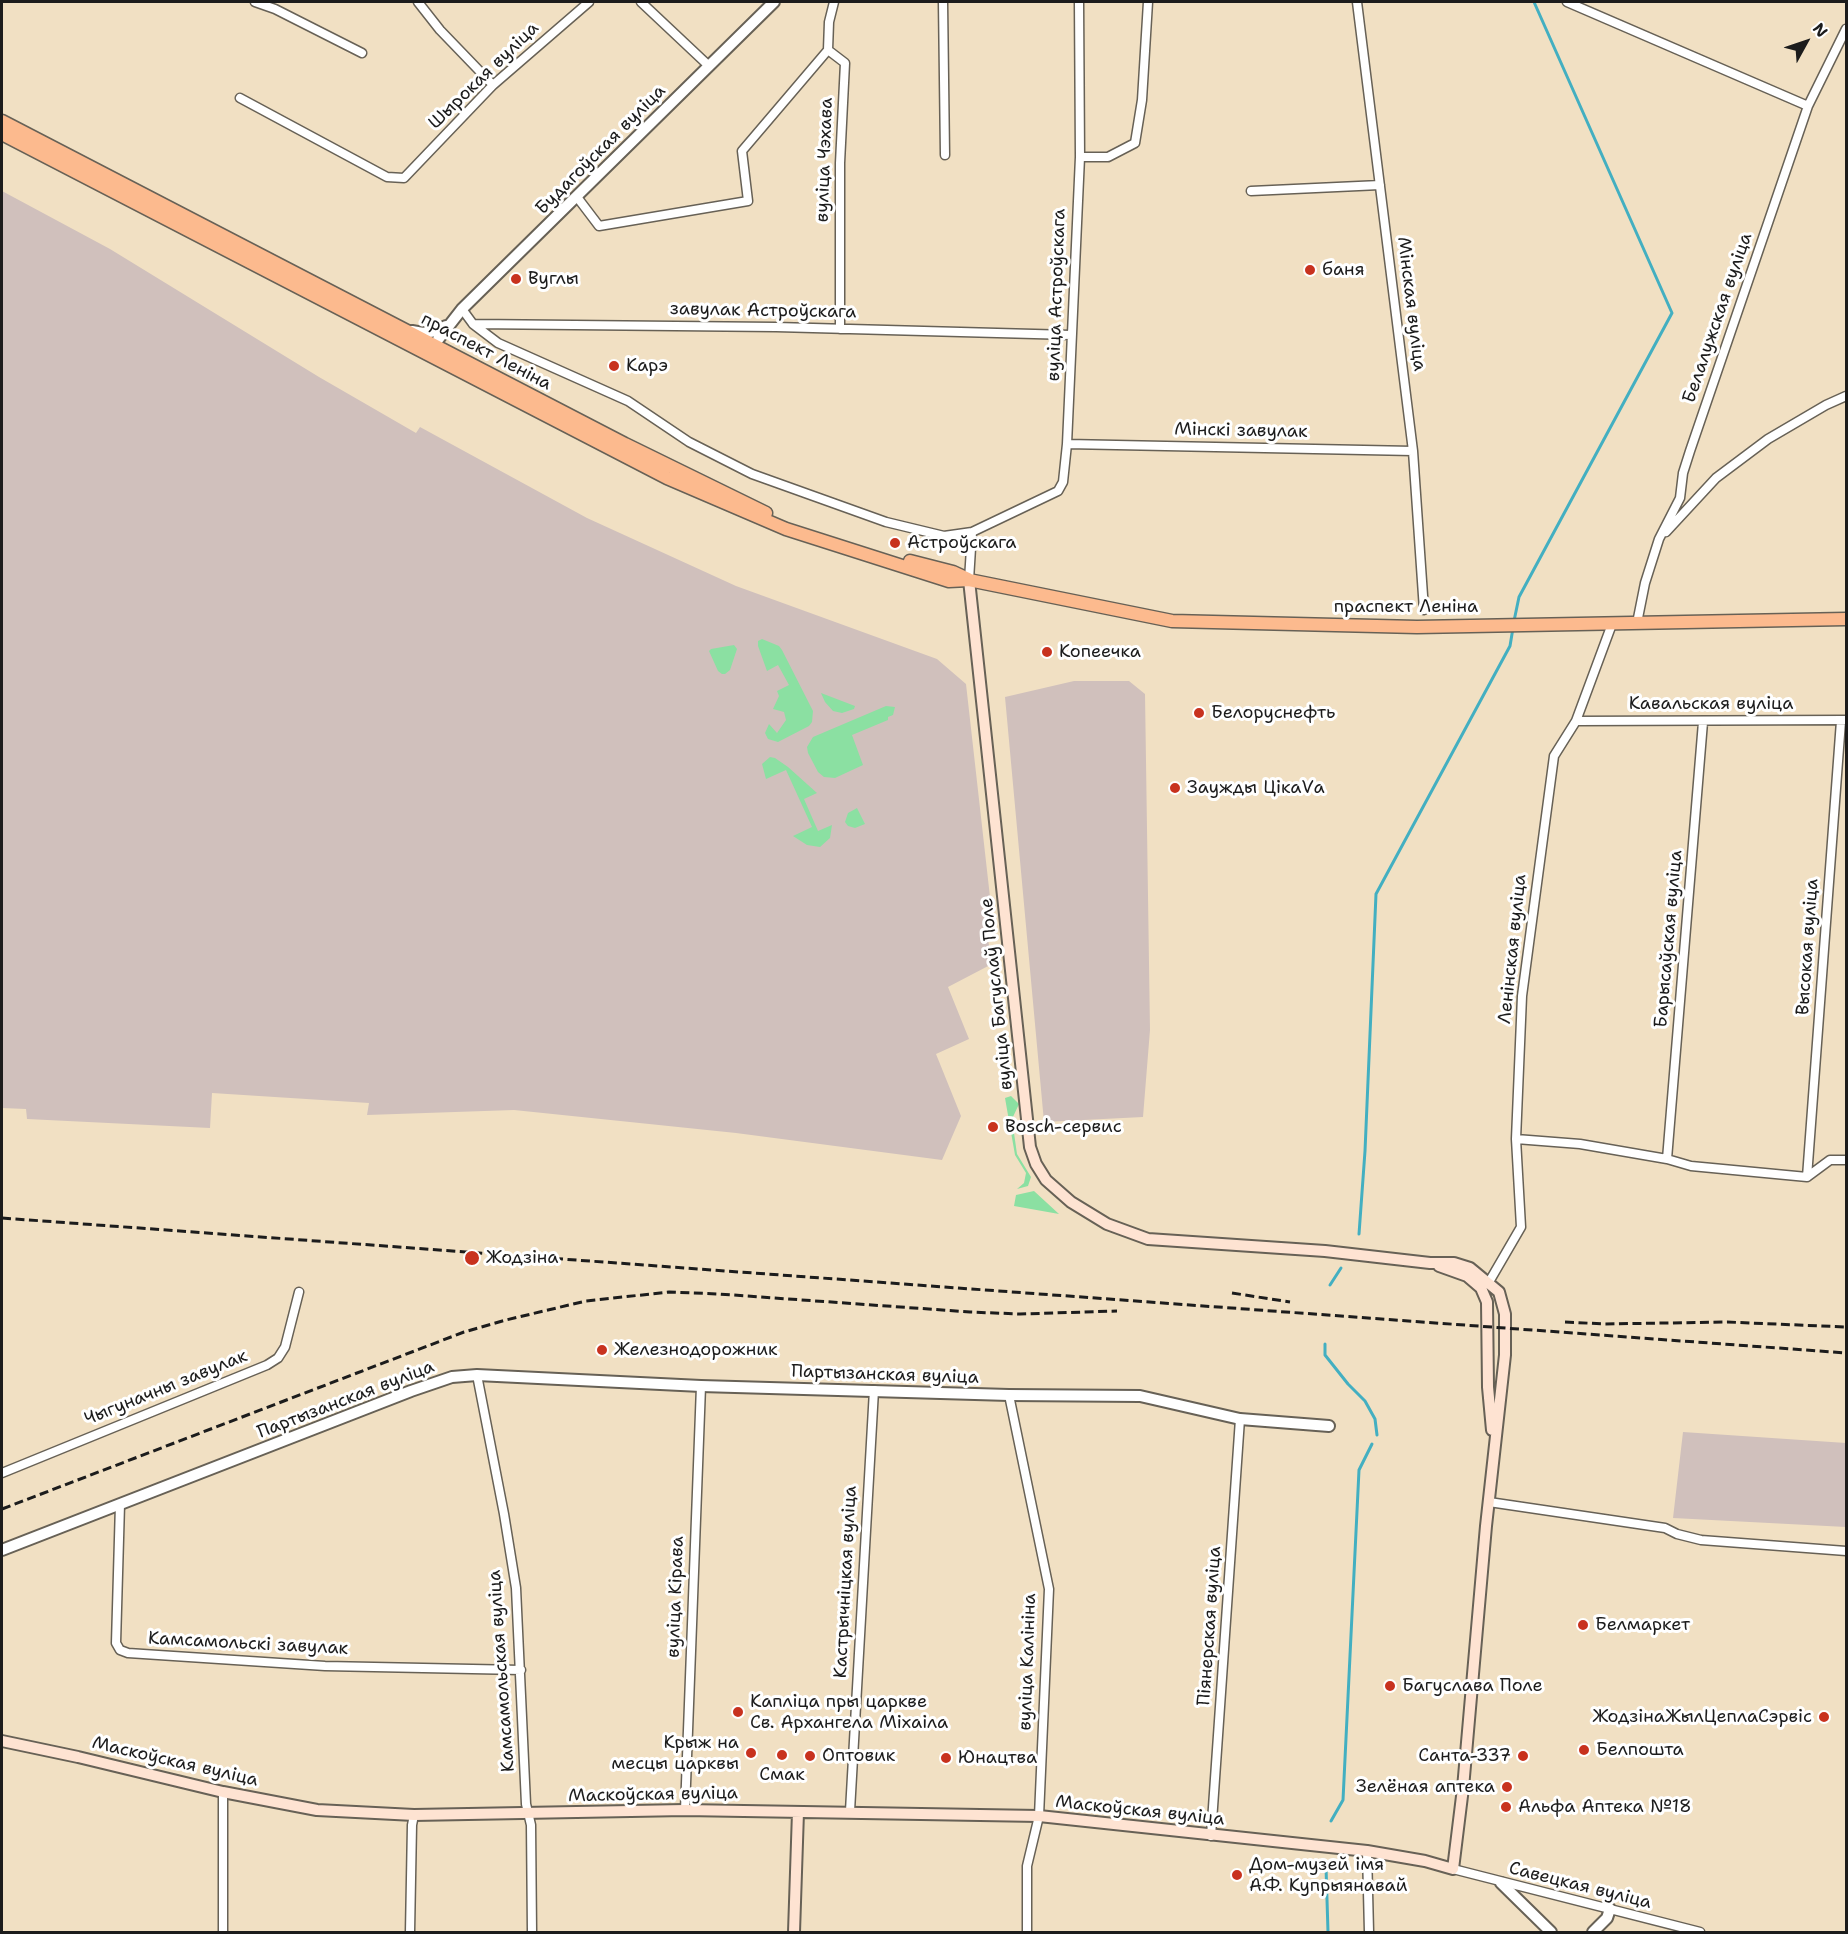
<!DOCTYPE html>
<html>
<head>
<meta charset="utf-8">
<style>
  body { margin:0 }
  #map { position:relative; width:1848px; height:1934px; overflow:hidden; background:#f1e0c3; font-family:"Shantell Sans",sans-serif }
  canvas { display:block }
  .frame { position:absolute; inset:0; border:3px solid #1c1c1c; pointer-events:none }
  .north { position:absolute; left:1776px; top:12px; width:60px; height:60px; -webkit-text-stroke:4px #fff; paint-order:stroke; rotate:50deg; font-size:16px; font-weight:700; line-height:24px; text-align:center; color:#1c1c1c }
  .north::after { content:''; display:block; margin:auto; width:21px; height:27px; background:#1c1c1c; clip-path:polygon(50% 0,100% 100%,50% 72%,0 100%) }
</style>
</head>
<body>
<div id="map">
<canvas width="1848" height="1934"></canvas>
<div class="frame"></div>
<div class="north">N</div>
</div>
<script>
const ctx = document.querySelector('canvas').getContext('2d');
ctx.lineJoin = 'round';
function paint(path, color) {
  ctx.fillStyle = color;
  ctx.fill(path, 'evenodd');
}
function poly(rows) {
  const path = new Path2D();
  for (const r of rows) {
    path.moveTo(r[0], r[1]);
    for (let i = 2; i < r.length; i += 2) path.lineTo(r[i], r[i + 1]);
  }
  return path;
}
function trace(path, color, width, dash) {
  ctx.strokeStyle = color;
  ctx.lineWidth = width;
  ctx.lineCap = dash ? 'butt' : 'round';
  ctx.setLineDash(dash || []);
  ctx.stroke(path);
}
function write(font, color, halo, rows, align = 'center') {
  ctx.font = font + ' "Shantell Sans",sans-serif';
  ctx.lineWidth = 6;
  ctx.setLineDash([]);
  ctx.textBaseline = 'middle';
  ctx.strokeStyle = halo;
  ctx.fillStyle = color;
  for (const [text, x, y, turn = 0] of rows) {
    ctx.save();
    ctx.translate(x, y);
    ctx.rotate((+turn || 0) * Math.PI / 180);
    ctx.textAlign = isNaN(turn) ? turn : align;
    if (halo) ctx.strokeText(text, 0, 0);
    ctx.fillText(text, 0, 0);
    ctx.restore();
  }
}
paint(poly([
  [2,191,110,249,319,377,416,433,420,427,587,518,736,586,937,659,966,684,990,897,982,902,992,964,948,987,969,1039,936,1054,961,1116,942,1160,736,1133,514,1110,367,1115,369,1103,212,1093,210,1128,27,1119,26,1109,2,1108],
  [1074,681,1129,681,1145,694,1150,1030,1143,1117,1044,1122,1005,697],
  [1683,1432,1846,1443,1846,1527,1673,1518]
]), '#d0c0bc');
paint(poly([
  [762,639,779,646,782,650,813,711,812,722,809,726,778,742,768,739,765,733,769,724,777,733,786,720,784,712,773,709,779,696,777,691,789,685,778,665,767,671,758,646,758,641],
  [734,645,737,649,730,670,725,674,722,674,718,671,709,651,711,649],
  [821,693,855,706,854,709,842,713,833,711,825,702],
  [886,706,895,707,893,715,888,717,888,720,852,735,863,765,835,778,824,777,818,772,808,753,807,747,813,737],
  [770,757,775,758,788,767,817,793,804,799,818,831,832,825,830,838,820,847,807,845,793,836,812,827,786,770,766,779,762,764],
  [857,808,865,824,855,828,848,826,845,822,848,813],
  [1011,1096,1019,1104,1012,1119,1017,1154,1031,1177,1028,1186,1017,1189,1024,1183,1026,1173,1015,1155,1005,1098],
  [1034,1191,1059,1214,1014,1206,1016,1195]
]), '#8be0a2');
trace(poly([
  [1514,621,1519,597,1672,313,1534,2],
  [1359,1234,1365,1151,1376,894,1510,646,1513,628],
  [1330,1285,1341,1268],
  [1325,1344,1325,1355,1348,1384,1365,1401,1375,1419,1377,1435],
  [1331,1821,1343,1800,1359,1470,1372,1444],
  [1326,1867,1328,1932]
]), '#43afc1', 3);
const minor = poly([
  [255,2,275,9,362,53],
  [418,2,440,30,493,85],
  [641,2,709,66],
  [834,2,829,22,828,50,845,63,840,163,840,329],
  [943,2,945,155],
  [1079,2,1080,157],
  [1357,2,1413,451,1424,610],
  [1567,2,1808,106],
  [240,98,387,177,404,178,493,85,589,2],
  [1251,191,1380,185],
  [577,197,599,226,748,201,742,151,828,50],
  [462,309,473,324,776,327,1071,335],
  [473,324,498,343,628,401,689,442,752,474,886,522,944,536,972,532],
  [1067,444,1413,451],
  [1666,532,1716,478,1768,439,1826,405,1846,396],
  [969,580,972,532,1058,491,1063,482,1067,444,1080,157,1108,157,1135,143,1142,100,1148,2],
  [1637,623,1645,583,1659,539,1680,498,1683,473,1690,451,1808,106,1846,29],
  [1576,721,1846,720],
  [1516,1139,1580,1144,1667,1159,1691,1166,1807,1177,1830,1160,1846,1160],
  [1667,1159,1703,722],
  [1807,1177,1841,721],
  [1489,1282,1521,1227,1516,1139,1522,996,1554,756,1576,721,1612,624],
  [477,1375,504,1514,516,1588,526,1804,531,1825,532,1932],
  [1009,1395,1049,1589,1039,1816,1027,1866,1027,1932],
  [2,1473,267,1365,278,1358,285,1347,299,1292],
  [1489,1502,1665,1528,1677,1534,1701,1540,1846,1551],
  [120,1504,116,1643,120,1650,128,1653,325,1666,521,1670],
  [223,1792,223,1932],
  [685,1810,701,1386],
  [850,1811,874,1390],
  [1211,1836,1240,1419],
  [1367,1851,1369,1932],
  [1453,1869,1700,1932],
  [410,1932,412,1825,414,1815]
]);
const tertiary = poly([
  [412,331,423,333,436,331,446,326],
  [430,350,462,309,774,2],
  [2,1550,411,1391,452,1377,477,1375,701,1386,1009,1395,1140,1396,1240,1419,1329,1426],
  [1501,1883,1551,1932],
  [1593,1932,1607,1918,1610,1909]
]);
const secondary = poly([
  [1439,1266,1467,1276,1481,1288,1487,1302,1488,1387,1492,1430],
  [2,1741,78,1757,223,1792,317,1810,414,1815,685,1810,1039,1816,1367,1851,1425,1861,1453,1869,1463,1788,1486,1526,1505,1355,1505,1314,1499,1292,1470,1268,1454,1263,1430,1263,1325,1251,1148,1239,1107,1224,1071,1202,1046,1180,1036,1164,1030,1147,969,580],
  [794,1932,798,1812]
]);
const primary = poly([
  [2,121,625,444,766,513],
  [2,134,667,478,786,529,949,581,969,580,1172,621,1417,627,1846,619],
  [910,561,953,572,968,579]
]);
trace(minor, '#676156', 11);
trace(tertiary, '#676156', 14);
trace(secondary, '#676156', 14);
trace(primary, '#676156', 15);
trace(minor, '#fff', 8);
trace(tertiary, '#fff', 10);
trace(secondary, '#fee3d2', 10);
trace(primary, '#fcba8e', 12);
trace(poly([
  [2,1218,1846,1353],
  [1232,1293,1290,1302],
  [1565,1322,1605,1324,1727,1322,1846,1327],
  [2,1509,464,1332,506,1320,586,1301,669,1292,719,1294,970,1312,1020,1314,1117,1311]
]), '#1c1c1c', 3, [9, 4.5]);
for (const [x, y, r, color] of [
  [1310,270,6,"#c8321e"],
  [516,279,6,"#c8321e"],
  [614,366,6,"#c8321e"],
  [895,543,6,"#c8321e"],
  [1047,652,6,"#c8321e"],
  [1199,713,6,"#c8321e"],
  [1175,788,6,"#c8321e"],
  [993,1127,6,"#c8321e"],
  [472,1258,8,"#c8321e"],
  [602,1350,6,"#c8321e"],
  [1583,1625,6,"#c8321e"],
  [1390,1686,6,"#c8321e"],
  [738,1712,6,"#c8321e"],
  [1824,1717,6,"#c8321e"],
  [1584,1750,6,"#c8321e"],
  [751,1753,6,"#c8321e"],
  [782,1755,6,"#c8321e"],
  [810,1756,6,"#c8321e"],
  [1523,1756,6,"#c8321e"],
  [946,1758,6,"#c8321e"],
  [1507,1787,6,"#c8321e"],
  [1506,1807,6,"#c8321e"],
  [1237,1875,6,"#c8321e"]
]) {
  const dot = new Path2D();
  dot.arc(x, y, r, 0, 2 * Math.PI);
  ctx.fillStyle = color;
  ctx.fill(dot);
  trace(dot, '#fff', 2);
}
write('18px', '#1c1c1c', '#fff', [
  ["Шырокая вуліца",484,76,-44],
  ["Будагоўская вуліца",601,150,-45],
  ["вуліца Чэхава",825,160,-88],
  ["вуліца Астроўскага",1057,295,-88],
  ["Мінская вуліца",1411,304,83],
  ["завулак Астроўскага",763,311,1],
  ["Белалужская вуліца",1718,318,-71],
  ["праспект Леніна",486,352,28],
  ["Мінскі завулак",1241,431,1],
  ["праспект Леніна",1406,607],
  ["Кавальская вуліца",1711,704],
  ["Барысаўская вуліца",1669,939,-85],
  ["Высокая вуліца",1808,947,-86],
  ["Ленінская вуліца",1513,949,-84],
  ["вуліца Багуслаў Поле",997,994,-96],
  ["Партызанская вуліца",885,1375,2],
  ["Чыгуначны завулак",166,1388,-22],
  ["Партызанская вуліца",346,1400,-21],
  ["Кастрычніцкая вуліца",846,1582,-87],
  ["вуліца Кірава",676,1597,-88],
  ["Піянерская вуліца",1210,1626,-86],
  ["Камсамольскі завулак",248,1644,3],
  ["вуліца Калініна",1028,1662,-88],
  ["Камсамольская вуліца",502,1671,-94],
  ["Маскоўская вуліца",175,1762,13],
  ["Маскоўская вуліца",653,1795,-1],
  ["Маскоўская вуліца",1140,1811,6],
  ["Савецкая вуліца",1580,1886,14]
]);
write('18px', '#1c1c1c', '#fff', [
  ["баня",1322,270],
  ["Вуглы",528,279],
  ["Карэ",626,366],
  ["Астроўскага",907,543],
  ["Копеечка",1059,652],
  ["Белоруснефть",1211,713],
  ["Заужды ЦікаVа",1187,788],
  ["Bosch-сервис",1005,1127],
  ["Жодзіна",486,1258],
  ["Железнодорожник",614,1350],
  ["Белмаркет",1595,1625],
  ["Багуслава Поле",1402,1686],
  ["Капліца пры царкве",750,1702],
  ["Св. Архангела Міхаіла",750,1723],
  ["ЖодзінаЖылЦеплаСэрвіс",1812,1717,"right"],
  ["Крыж на",739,1743,"right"],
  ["месцы царквы",739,1764,"right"],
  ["Белпошта",1596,1750],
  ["Оптовик",822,1756],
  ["Санта-337",1511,1756,"right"],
  ["Юнацтва",958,1758],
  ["Смак",782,1775,"center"],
  ["Зелёная аптека",1495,1787,"right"],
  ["Альфа Аптека №18",1518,1807],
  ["Дом-музей імя",1249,1865],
  ["А.Ф. Купрыянавай",1249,1886]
], 'left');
</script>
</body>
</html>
